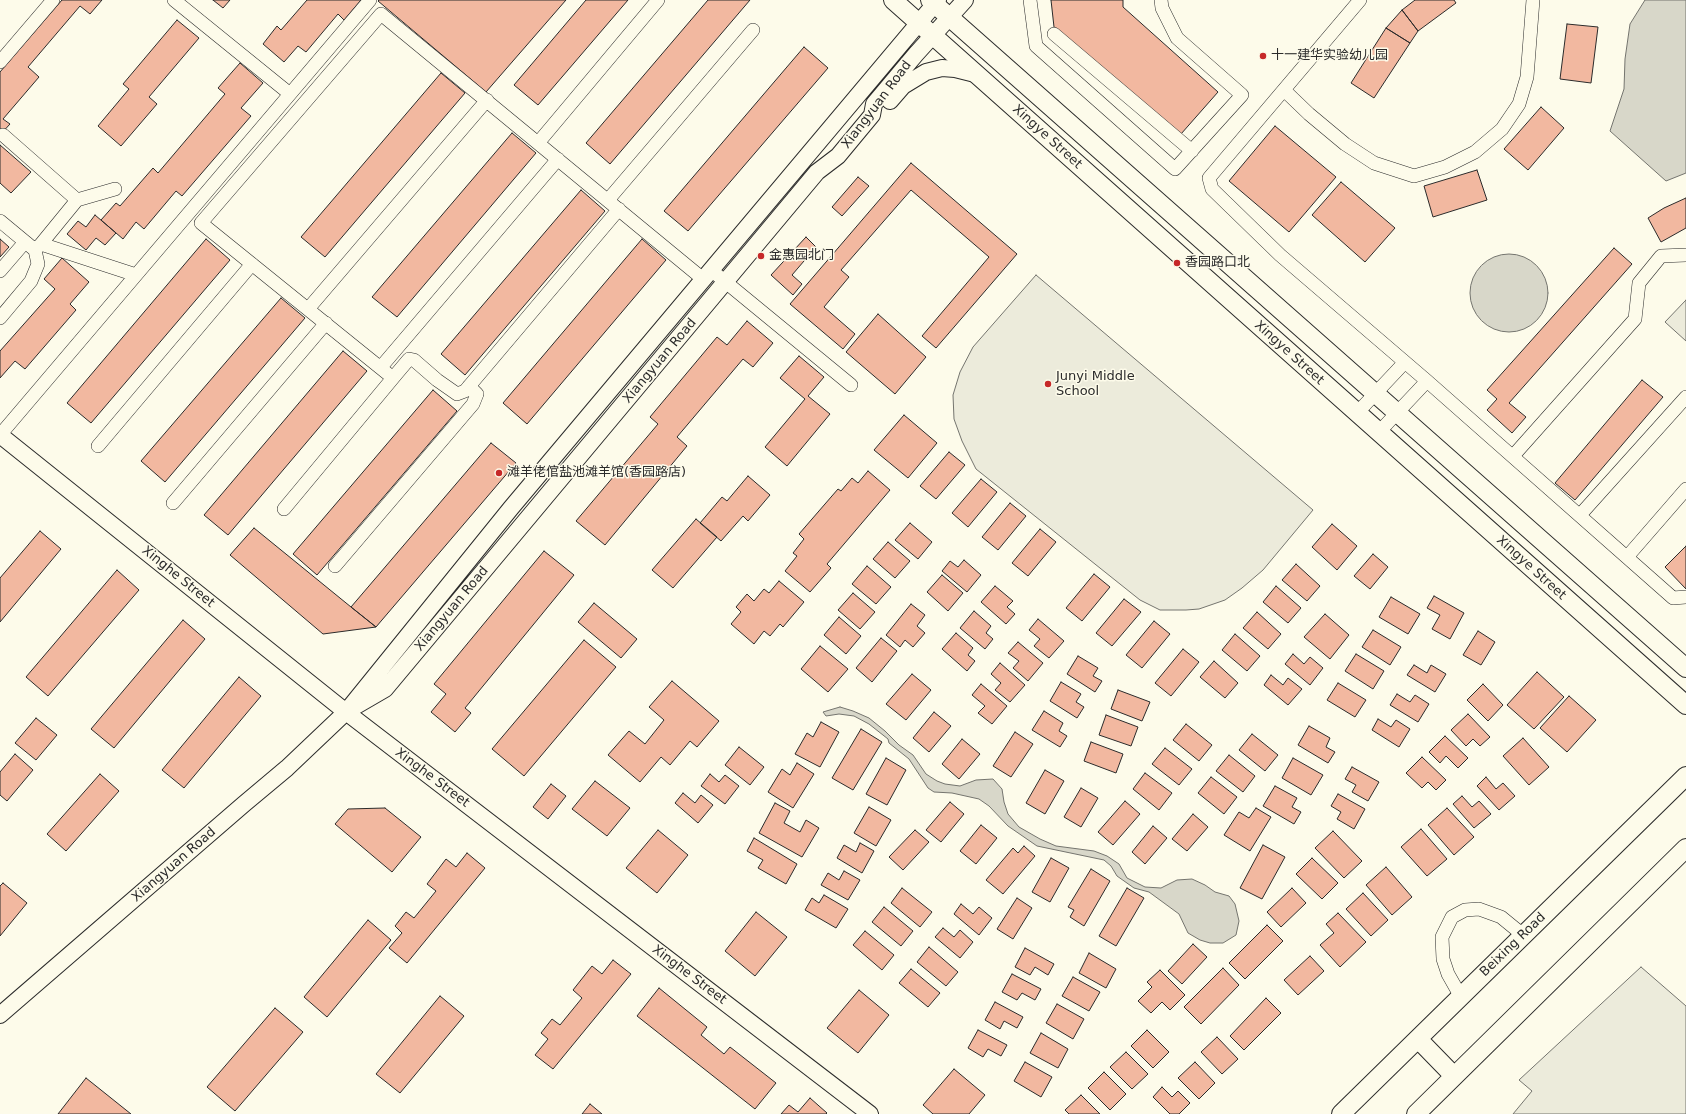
<!DOCTYPE html>
<html>
<head>
<meta charset="utf-8">
<style>
  body { margin:0 }
  canvas { display:block; background:#fdfbea }
</style>
</head>
<body>
<canvas width="1686" height="1114"></canvas>
<script>
const ctx = document.querySelector('canvas').getContext('2d');
ctx.lineJoin = 'round';
function paint(path, color) {
  ctx.fillStyle = color;
  ctx.fill(path, 'evenodd');
}
function poly(rows) {
  const path = new Path2D();
  for (const r of rows) {
    if (r.length === 3) {
      path.moveTo(r[0] + r[2], r[1]);
      path.arc(r[0], r[1], r[2], 0, 2 * Math.PI);
      continue;
    }
    path.moveTo(r[0], r[1]);
    for (let i = 2; i < r.length; i += 2) path.lineTo(r[i], r[i + 1]);
  }
  return path;
}
function trace(path, color, width, dash) {
  ctx.strokeStyle = color;
  ctx.lineWidth = width;
  ctx.lineCap = dash ? 'butt' : 'round';
  ctx.setLineDash(dash || []);
  ctx.stroke(path);
}
function write(font, color, halo, rows, align = 'center') {
  ctx.font = font + ' "DejaVu Sans","Noto Sans SC",sans-serif';
  ctx.lineWidth = 3;
  ctx.setLineDash([]);
  ctx.textBaseline = 'middle';
  ctx.strokeStyle = halo;
  ctx.fillStyle = color;
  for (const [text, x, y, turn = 0] of rows) {
    ctx.save();
    ctx.translate(x, y);
    ctx.rotate((+turn || 0) * Math.PI / 180);
    ctx.textAlign = isNaN(turn) ? turn : align;
    if (halo) ctx.strokeText(text, 0, 0);
    ctx.fillText(text, 0, 0);
    ctx.restore();
  }
}
const green = poly([
  [1036,275,1313,510,1263,570,1242,588,1225,600,1199,609,1186,610,1160,610,1140,600,976,469,962,441,954,419,953,395,960,372,973,347,1036,275],
  [1686,300,1686,341,1665,322,1686,300],
  [1641,967,1686,1006,1686,1114,1513,1114,1532,1091,1519,1080,1641,967]
]);
paint(green, '#ecebdb');
trace(green, '#74746e', 1);
const water = poly([
  [1645,0,1686,0,1686,173,1666,181,1610,131,1624,89,1625,59,1630,24,1645,0],
  [1509,293,39],
  [840,707,853,711,869,718,885,731,899,745,913,755,926,774,937,781,945,784,960,786,976,780,993,779,1002,789,1004,802,1008,814,1019,827,1040,839,1056,846,1094,851,1107,856,1119,864,1127,878,1145,887,1161,888,1177,880,1192,879,1205,885,1215,892,1229,896,1235,904,1239,921,1236,935,1223,943,1210,943,1200,940,1188,933,1179,914,1149,892,1134,888,1117,876,1111,866,1104,860,1037,846,1008,826,989,806,979,799,952,793,934,792,928,788,909,759,889,743,888,739,869,724,854,716,839,714,826,716,823,712,840,707]
]);
paint(water, '#d8d7c9');
trace(water, '#74746e', 1);
const building = poly([
  [62,0,102,0,90,14,80,6,28,67,39,77,3,119,10,124,0,135,0,72,62,0],
  [213,0,230,0,223,8,213,0],
  [307,0,361,0,344,20,338,14,306,52,298,46,284,62,263,44,277,26,281,30,307,0],
  [379,0,566,0,486,92,378,1,379,0],
  [586,0,628,0,538,105,514,85,586,0],
  [708,0,750,0,610,164,586,143,708,0],
  [1051,0,1123,0,1123,7,1218,92,1181,134,1054,27,1051,0],
  [1415,0,1454,0,1456,3,1418,31,1402,10,1415,0],
  [1402,10,1418,31,1410,43,1386,28,1402,10],
  [177,20,199,38,149,97,157,104,121,146,98,126,129,89,123,84,177,20],
  [1567,24,1598,27,1591,83,1560,79,1567,24],
  [1386,28,1410,43,1374,98,1351,83,1386,28],
  [804,47,828,68,688,231,664,211,804,47],
  [240,63,263,83,241,108,251,116,182,196,176,191,144,229,136,222,123,239,101,220,116,203,120,206,153,168,158,173,225,94,218,88,240,63],
  [441,73,465,93,325,257,301,237,441,73],
  [1541,107,1564,128,1528,170,1504,149,1541,107],
  [1275,126,1336,177,1289,232,1229,181,1275,126],
  [512,133,536,153,397,317,372,297,512,133],
  [0,145,31,172,11,193,0,183,0,145],
  [911,163,1017,254,936,348,922,336,989,257,911,190,841,270,849,277,824,307,855,334,843,349,790,304,911,163],
  [1477,170,1487,200,1433,217,1424,186,1477,170],
  [858,177,869,186,842,216,832,207,858,177],
  [1341,182,1395,228,1365,262,1312,215,1341,182],
  [581,190,605,211,465,375,441,354,581,190],
  [1686,198,1686,228,1661,242,1648,218,1664,208,1686,198],
  [95,215,116,233,105,245,96,238,86,250,67,234,78,221,86,227,95,215],
  [806,237,816,247,792,275,802,284,793,295,771,275,806,237],
  [0,239,9,247,0,257,0,239],
  [206,239,230,260,91,423,67,403,206,239],
  [642,239,666,260,527,424,503,403,642,239],
  [1614,248,1632,264,1509,403,1526,417,1512,433,1487,410,1497,399,1487,390,1614,248],
  [62,258,89,282,70,304,76,310,25,369,15,361,0,378,0,351,55,289,44,279,62,258],
  [281,298,305,318,165,482,141,461,281,298],
  [878,314,926,357,895,394,846,352,878,314],
  [747,321,773,343,753,367,743,359,677,437,687,446,605,545,576,521,658,424,650,417,717,337,727,345,747,321],
  [343,351,367,371,228,535,204,515,343,351],
  [799,356,824,377,808,396,830,414,787,466,765,447,805,399,780,378,799,356],
  [1642,380,1663,397,1575,500,1555,483,1642,380],
  [433,390,457,411,317,575,293,554,433,390],
  [904,415,937,443,908,478,874,450,904,415],
  [491,443,516,463,376,627,351,607,491,443],
  [949,452,965,465,936,499,920,486,949,452],
  [868,471,890,490,827,564,831,568,810,592,785,571,797,556,793,553,804,539,799,534,838,489,841,491,852,478,858,483,868,471],
  [748,476,770,495,748,521,743,516,721,541,700,523,722,497,727,501,748,476],
  [981,479,997,492,968,527,952,513,981,479],
  [1010,503,1026,516,998,550,982,537,1010,503],
  [696,519,717,537,673,588,652,570,696,519],
  [910,523,932,542,918,559,895,540,910,523],
  [1332,524,1357,546,1337,570,1312,547,1332,524],
  [254,528,351,607,376,627,323,634,230,555,254,528],
  [1040,529,1056,542,1028,576,1012,563,1040,529],
  [40,531,61,549,0,622,0,578,40,531],
  [888,542,910,561,895,578,873,559,888,542],
  [1686,546,1686,589,1665,567,1686,546],
  [544,551,574,575,465,708,471,713,455,732,431,712,446,694,434,684,544,551],
  [1373,554,1388,567,1370,589,1354,576,1373,554],
  [964,560,981,575,967,592,942,571,950,561,958,567,964,560],
  [1296,564,1320,586,1307,601,1282,580,1296,564],
  [867,566,891,587,876,604,852,584,867,566],
  [117,570,139,590,48,696,26,677,117,570],
  [1094,574,1110,587,1082,621,1066,608,1094,574],
  [942,575,963,593,948,611,927,592,942,575],
  [779,581,804,602,783,627,780,624,770,636,764,631,754,644,731,624,741,612,736,607,747,594,754,601,764,589,769,593,779,581],
  [995,586,1013,601,1007,607,1015,614,1006,624,981,602,995,586],
  [1276,586,1301,608,1288,623,1263,602,1276,586],
  [853,593,875,612,860,629,838,610,853,593],
  [1434,596,1464,613,1450,639,1432,629,1440,615,1427,608,1434,596],
  [1391,597,1420,614,1408,634,1379,617,1391,597],
  [1124,599,1141,612,1112,646,1096,633,1124,599],
  [594,603,637,639,621,658,578,622,594,603],
  [911,604,925,615,917,626,925,633,913,647,905,640,900,647,886,635,911,604],
  [974,611,991,626,986,633,993,639,985,649,960,628,974,611],
  [1257,612,1281,634,1268,649,1243,628,1257,612],
  [1325,614,1349,635,1330,659,1304,637,1325,614],
  [839,617,861,636,846,654,824,635,839,617],
  [1038,619,1064,641,1049,658,1034,646,1040,639,1029,630,1038,619],
  [183,620,205,639,114,748,91,729,183,620],
  [1154,621,1170,634,1142,668,1126,655,1154,621],
  [1373,630,1401,647,1390,665,1362,647,1373,630],
  [1478,631,1495,642,1481,665,1463,655,1478,631],
  [956,633,973,648,968,655,975,661,967,671,942,649,956,633],
  [1235,634,1260,656,1247,671,1222,650,1235,634],
  [881,638,897,651,872,682,856,668,881,638],
  [584,640,616,667,524,776,492,749,584,640],
  [1018,642,1043,663,1028,681,1013,668,1019,661,1008,653,1018,642],
  [820,646,848,669,828,692,801,669,820,646],
  [1183,649,1199,662,1171,696,1155,683,1183,649],
  [1293,654,1304,664,1310,657,1323,668,1310,685,1285,664,1293,654],
  [1356,654,1384,671,1373,689,1345,671,1356,654],
  [1078,656,1098,668,1093,676,1102,681,1095,692,1067,674,1078,656],
  [1214,661,1238,683,1225,698,1200,677,1214,661],
  [1000,663,1025,685,1010,702,995,690,1001,683,991,674,1000,663],
  [1414,665,1427,673,1431,665,1446,674,1435,692,1407,675,1414,665],
  [1537,672,1564,697,1534,729,1507,705,1537,672],
  [912,674,931,690,906,720,886,704,912,674],
  [1271,675,1283,685,1288,678,1302,689,1288,705,1264,685,1271,675],
  [239,677,261,696,184,788,162,770,239,677],
  [672,681,719,721,697,747,690,741,670,765,661,757,640,782,608,755,629,731,645,744,664,720,649,707,672,681],
  [1061,682,1081,694,1076,702,1084,707,1077,718,1050,701,1061,682],
  [1338,683,1366,700,1355,717,1327,700,1338,683],
  [981,684,1007,706,992,724,978,713,985,706,972,695,981,684],
  [1483,684,1503,705,1488,721,1467,700,1483,684],
  [1118,690,1150,702,1142,721,1111,709,1118,690],
  [1397,694,1410,702,1415,695,1429,704,1418,722,1390,705,1397,694],
  [1569,696,1596,720,1567,752,1540,728,1569,696],
  [1044,711,1063,723,1059,731,1067,736,1060,747,1032,730,1044,711],
  [934,712,951,726,929,752,913,738,934,712],
  [1468,714,1490,737,1480,746,1473,739,1466,746,1451,730,1468,714],
  [1106,715,1138,727,1131,746,1099,735,1106,715],
  [36,718,57,735,36,760,15,743,36,718],
  [1378,719,1391,727,1396,720,1410,729,1399,747,1372,730,1378,719],
  [821,722,839,732,820,767,795,754,807,733,813,737,821,722],
  [1186,724,1212,745,1199,761,1173,740,1186,724],
  [1309,726,1330,738,1326,747,1335,752,1328,763,1298,745,1309,726],
  [861,729,882,742,853,790,832,778,861,729],
  [1015,732,1033,744,1011,777,993,766,1015,732],
  [1252,734,1278,755,1265,771,1239,750,1252,734],
  [1445,736,1468,758,1458,768,1446,756,1440,763,1429,752,1445,736],
  [1523,738,1549,767,1529,785,1503,756,1523,738],
  [962,739,980,754,959,779,942,764,962,739],
  [1091,742,1123,754,1116,773,1084,761,1091,742],
  [739,747,764,767,750,785,725,765,739,747],
  [1165,748,1192,769,1179,785,1152,764,1165,748],
  [15,754,33,770,7,801,0,795,0,772,15,754],
  [1229,755,1255,776,1243,792,1216,771,1229,755],
  [1422,757,1446,780,1436,790,1428,782,1422,788,1406,773,1422,757],
  [886,758,906,770,887,805,866,794,886,758],
  [1293,758,1323,775,1311,795,1282,778,1293,758],
  [797,763,814,774,793,808,768,792,782,769,790,775,797,763],
  [1352,767,1379,782,1368,801,1352,792,1356,785,1345,779,1352,767],
  [1045,770,1064,781,1045,814,1026,803,1045,770],
  [1145,773,1172,793,1159,810,1133,789,1145,773],
  [100,774,119,791,66,851,47,834,100,774],
  [710,774,719,782,725,775,739,786,725,804,701,786,710,774],
  [1211,777,1237,797,1224,814,1198,793,1211,777],
  [1486,777,1496,789,1503,783,1515,796,1499,810,1477,786,1486,777],
  [595,781,630,808,607,836,572,809,595,781],
  [551,784,566,796,548,819,533,807,551,784],
  [1275,786,1297,798,1292,807,1301,812,1294,824,1263,806,1275,786],
  [1081,788,1098,798,1081,827,1064,817,1081,788],
  [683,793,695,803,701,795,713,805,698,823,675,803,683,793],
  [1338,794,1365,809,1354,829,1337,819,1341,812,1331,806,1338,794],
  [1462,796,1472,807,1479,801,1491,814,1474,828,1453,804,1462,796],
  [1125,801,1140,814,1113,845,1098,832,1125,801],
  [950,802,964,814,941,842,926,830,950,802],
  [775,803,790,811,784,823,800,832,806,820,819,828,802,857,759,833,775,803],
  [869,807,891,820,876,846,854,833,869,807],
  [385,808,421,837,392,872,335,824,348,809,385,808],
  [1256,808,1271,817,1250,851,1224,835,1239,812,1249,818,1256,808],
  [1447,808,1474,837,1454,855,1428,825,1447,808],
  [1193,814,1208,827,1187,851,1172,839,1193,814],
  [981,825,997,838,976,864,960,851,981,825],
  [1153,826,1167,838,1145,864,1132,852,1153,826],
  [1421,829,1447,859,1427,876,1401,847,1421,829],
  [658,830,688,855,657,893,626,868,658,830],
  [915,830,929,842,903,870,889,857,915,830],
  [1333,831,1362,861,1344,878,1315,848,1333,831],
  [754,838,797,864,786,884,758,868,763,860,747,851,754,838],
  [860,843,874,851,862,873,837,858,844,845,856,852,860,843],
  [1263,845,1285,857,1262,899,1240,888,1263,845],
  [1024,846,1035,856,1003,894,986,880,1013,848,1018,853,1024,846],
  [467,853,485,868,407,963,389,948,402,933,395,926,406,912,414,918,436,891,427,884,446,859,456,867,467,853],
  [1051,858,1069,868,1050,902,1032,892,1051,858],
  [1312,858,1338,883,1322,899,1296,874,1312,858],
  [1386,867,1412,897,1392,915,1366,885,1386,867],
  [1091,869,1110,881,1084,926,1070,917,1074,910,1068,907,1091,869],
  [844,871,860,880,848,900,821,885,828,873,839,880,844,871],
  [3,883,27,903,0,936,0,886,3,883],
  [902,888,932,912,920,927,891,903,902,888],
  [1127,888,1144,898,1116,946,1099,936,1127,888],
  [1292,888,1306,903,1281,927,1267,912,1292,888],
  [1363,893,1388,920,1371,936,1346,909,1363,893],
  [824,895,848,909,836,928,805,910,812,898,819,903,824,895],
  [1017,898,1032,908,1013,939,997,929,1017,898],
  [961,904,973,914,979,907,992,918,979,935,954,914,961,904],
  [884,907,913,931,901,946,872,922,884,907],
  [756,912,787,937,755,976,725,951,756,912],
  [1338,913,1366,942,1340,967,1320,945,1334,933,1326,924,1338,913],
  [368,920,391,940,327,1017,304,997,368,920],
  [1267,925,1283,941,1245,979,1229,963,1267,925],
  [943,928,954,937,960,930,973,942,960,958,935,937,943,928],
  [865,931,894,955,882,970,853,945,865,931],
  [1193,944,1207,957,1182,984,1168,971,1193,944],
  [929,947,958,972,946,986,917,962,929,947],
  [1025,948,1054,964,1048,975,1035,967,1030,975,1015,967,1025,948],
  [1089,953,1116,969,1106,988,1079,973,1089,953],
  [1310,956,1324,971,1298,995,1284,980,1310,956],
  [613,960,631,974,553,1069,535,1055,548,1039,541,1033,552,1019,560,1025,582,998,573,990,592,966,602,974,613,960],
  [1223,968,1239,985,1201,1024,1184,1007,1223,968],
  [911,969,940,993,928,1007,899,983,911,969],
  [1160,970,1185,995,1170,1010,1162,1002,1151,1013,1138,1001,1152,987,1147,982,1160,970],
  [1012,974,1041,989,1035,1000,1022,993,1017,1000,1002,992,1012,974],
  [1073,977,1100,992,1089,1011,1062,996,1073,977],
  [659,988,707,1027,701,1035,724,1054,730,1047,776,1083,755,1109,637,1016,659,988],
  [859,990,889,1015,858,1053,827,1028,859,990],
  [440,996,464,1016,400,1093,376,1074,440,996],
  [1266,998,1281,1013,1244,1050,1230,1036,1266,998],
  [995,1002,1023,1017,1017,1028,1004,1021,1000,1029,985,1020,995,1002],
  [1057,1004,1084,1019,1073,1039,1046,1023,1057,1004],
  [275,1008,303,1032,235,1111,207,1087,275,1008],
  [978,1030,1007,1045,1001,1056,988,1049,983,1057,968,1048,978,1030],
  [1147,1030,1169,1052,1153,1068,1131,1046,1147,1030],
  [1041,1033,1068,1049,1058,1068,1030,1053,1041,1033],
  [1217,1037,1238,1059,1222,1074,1201,1052,1217,1037],
  [1126,1052,1148,1074,1132,1089,1110,1067,1126,1052],
  [1025,1062,1052,1077,1041,1097,1014,1081,1025,1062],
  [1195,1062,1215,1083,1199,1099,1178,1078,1195,1062],
  [954,1069,985,1095,969,1114,933,1114,923,1105,954,1069],
  [1104,1072,1126,1094,1110,1110,1088,1088,1104,1072],
  [86,1078,131,1114,58,1114,86,1078],
  [1162,1087,1172,1097,1178,1091,1190,1103,1179,1114,1170,1114,1153,1097,1162,1087],
  [1081,1095,1100,1114,1069,1114,1065,1110,1081,1095],
  [810,1098,827,1113,826,1114,781,1114,789,1105,798,1112,810,1098],
  [590,1104,602,1114,582,1114,590,1104]
]);
paint(building, '#f2b8a0');
trace(building, '#2b2b2b', 1);
const minor = poly([
  [174,0,290,94],
  [1030,0,1036,46,1175,169,1242,95,1177,38,1162,8,1161,0],
  [1360,0,1209,178,1212,189,1280,255,1427,381,1673,598,1686,597],
  [1054,34,1192,151],
  [0,62,53,0],
  [1284,90,1309,114,1345,144,1374,163,1414,176,1445,167,1475,152,1502,129,1519,104,1527,77,1533,0],
  [3,135,77,200,41,244,136,275],
  [538,143,658,0],
  [77,200,115,189],
  [608,200,753,30],
  [0,221,35,250,40,245],
  [711,270,851,385],
  [0,271,25,242],
  [308,309,487,100],
  [0,318,31,281,38,264,35,250],
  [381,367,558,159],
  [393,378,409,359,414,360,437,380,457,394,465,391,619,209],
  [1357,413,1405,362],
  [1379,432,1427,381],
  [0,435,370,0],
  [98,446,252,264],
  [1513,456,1635,319,1639,283,1661,256,1686,255],
  [173,503,326,323],
  [284,509,393,378,201,223,381,14,703,279],
  [1580,515,1686,397],
  [1627,557,1686,489],
  [335,566,473,404,477,394,469,386],
  [1461,997,1448,974,1443,959,1442,937,1452,917,1465,910,1479,909,1501,917,1523,935]
]);
const tertiary = poly([
  [890,101,903,86,926,72,942,68,955,69,975,74],
  [0,435,346,712,870,1114],
  [354,707,385,689,817,172,838,156,872,115,874,104,916,54,965,0],
  [0,1015,244,804,287,768,346,712,511,508,938,0]
]);
const secondary = poly([
  [893,0,1686,705],
  [930,0,1686,668],
  [1418,1039,1454,1076],
  [1341,1114,1686,776],
  [1416,1114,1686,848]
]);
trace(minor, '#2b2b2b', 14);
trace(tertiary, '#2b2b2b', 18);
trace(secondary, '#2b2b2b', 20);
trace(minor, '#fdfbea', 13);
trace(tertiary, '#fdfbea', 16);
trace(secondary, '#fdfbea', 18);
for (const [x, y, r, color] of [
  [1263,56,4,"#c62828"],
  [761,256,4,"#c62828"],
  [1177,263,4,"#c62828"],
  [1048,384,4,"#c62828"],
  [499,473,4,"#c62828"]
]) {
  const dot = new Path2D();
  dot.arc(x, y, r, 0, 2 * Math.PI);
  ctx.fillStyle = color;
  ctx.fill(dot);
  trace(dot, '#fdfbea', 1.5);
}
write('13px', '#2b2b2b', '#fdfbea', [
  ["十一建华实验幼儿园",1271,56],
  ["金惠园北门",769,256],
  ["香园路口北",1185,263],
  ["Junyi Middle",1056,377],
  ["School",1056,392],
  ["滩羊佬倌盐池滩羊馆(香园路店)",507,473]
], 'left');
write('13px', '#2b2b2b', '#fdfbea', [
  ["Xiangyuan Road",877,105,-53],
  ["Xingye Street",1047,137,42],
  ["Xingye Street",1289,353,42],
  ["Xiangyuan Road",660,361,-50],
  ["Xingye Street",1531,568,42],
  ["Xinghe Street",178,577,39],
  ["Xiangyuan Road",452,609,-50],
  ["Xinghe Street",432,778,37],
  ["Xiangyuan Road",174,865,-41],
  ["Beixing Road",1513,945,-44],
  ["Xinghe Street",689,975,37]
]);
</script>
</body>
</html>
